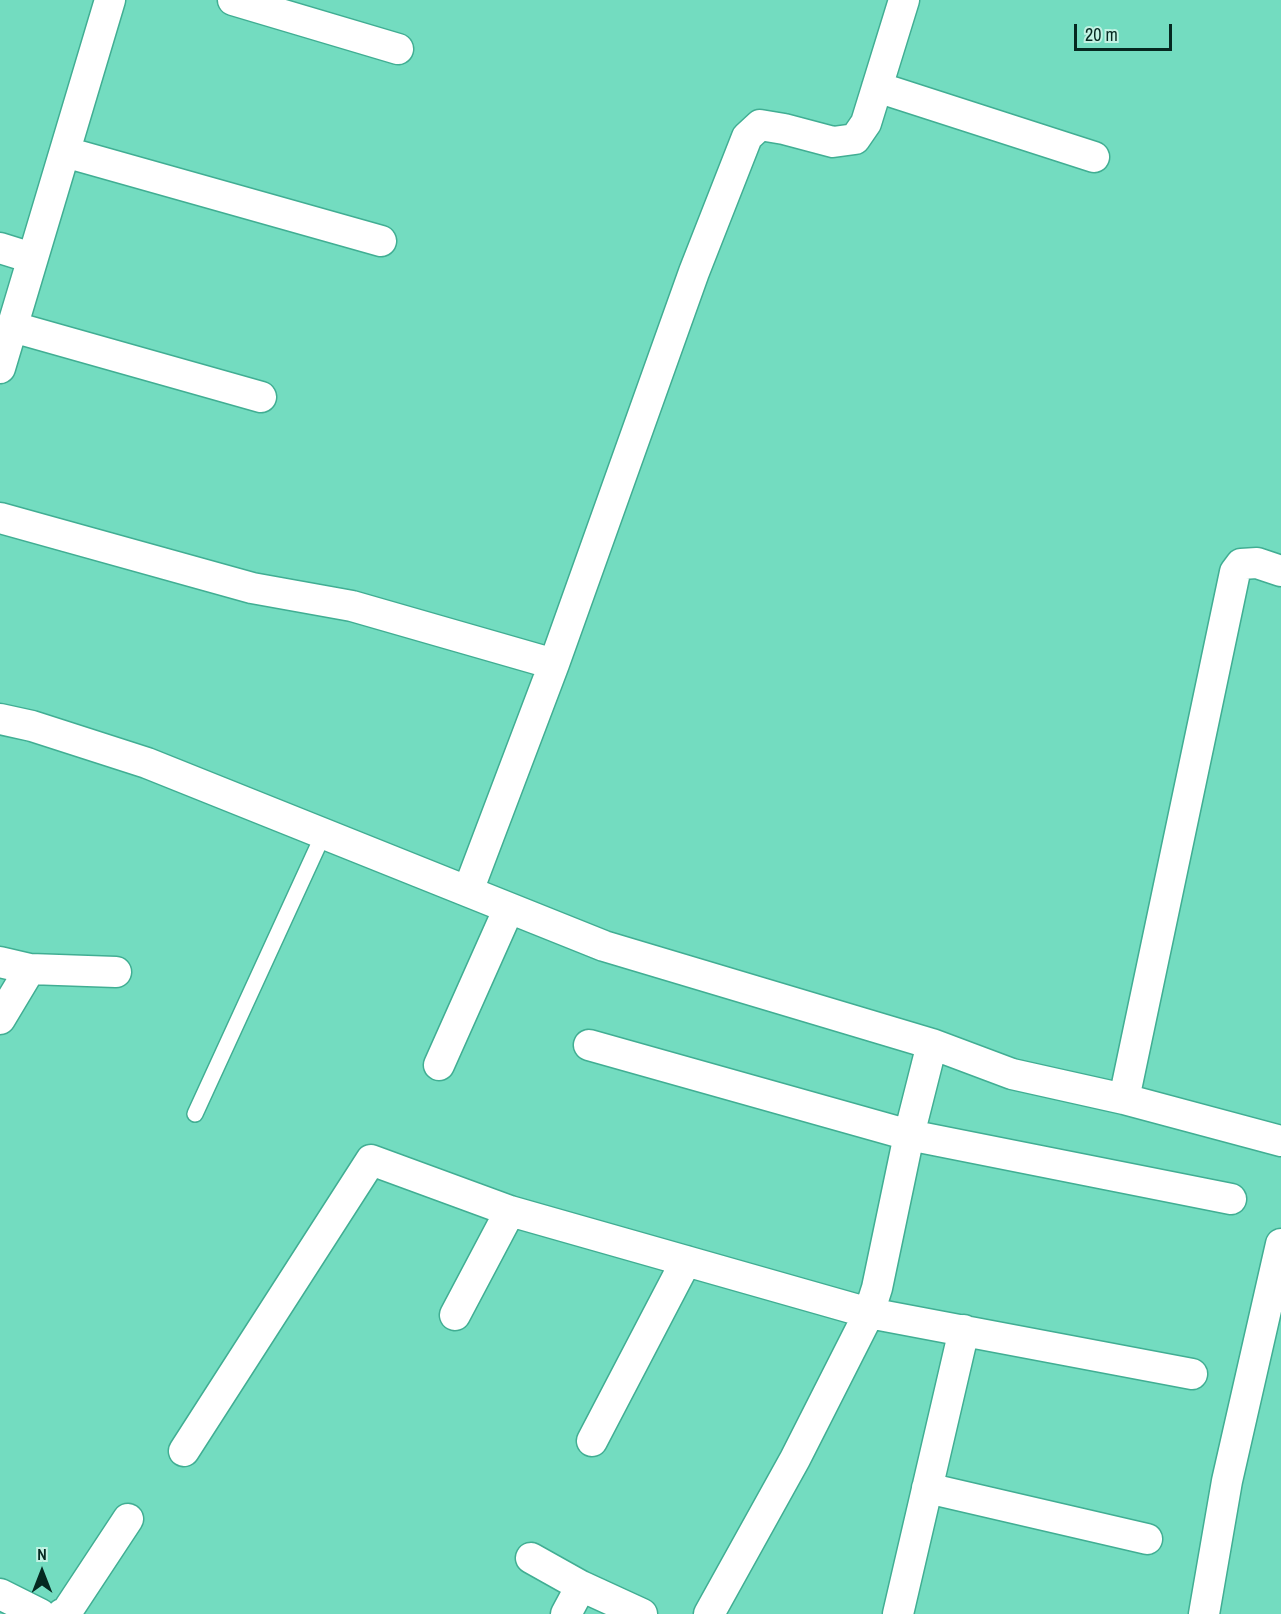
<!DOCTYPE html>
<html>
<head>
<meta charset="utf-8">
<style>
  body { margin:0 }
  #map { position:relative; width:1281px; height:1614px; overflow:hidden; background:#73dcc0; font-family:"Archivo Narrow",sans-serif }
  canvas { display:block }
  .north { position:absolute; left:12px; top:1542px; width:60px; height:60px; -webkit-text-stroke:4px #c2f2e3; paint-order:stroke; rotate:0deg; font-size:16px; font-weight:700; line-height:24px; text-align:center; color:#052820 }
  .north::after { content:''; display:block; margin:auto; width:21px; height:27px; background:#052820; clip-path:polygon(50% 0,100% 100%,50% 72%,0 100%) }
  .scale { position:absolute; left:1074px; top:24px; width:98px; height:27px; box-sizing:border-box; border:3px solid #052820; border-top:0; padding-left:8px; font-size:18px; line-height:21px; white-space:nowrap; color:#052820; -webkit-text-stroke:4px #c2f2e3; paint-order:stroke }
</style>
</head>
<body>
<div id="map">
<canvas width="1281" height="1614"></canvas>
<div class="north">N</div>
<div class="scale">20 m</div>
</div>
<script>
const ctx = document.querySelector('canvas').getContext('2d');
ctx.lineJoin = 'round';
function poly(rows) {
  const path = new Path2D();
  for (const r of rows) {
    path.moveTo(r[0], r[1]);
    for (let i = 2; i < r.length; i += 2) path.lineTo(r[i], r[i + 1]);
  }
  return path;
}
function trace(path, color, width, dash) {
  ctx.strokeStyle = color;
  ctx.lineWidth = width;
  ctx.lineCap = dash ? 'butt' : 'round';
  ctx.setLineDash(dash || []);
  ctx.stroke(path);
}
const lane = poly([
  [195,1114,323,835]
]);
const street = poly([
  [233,0,398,49],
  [877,87,1094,157],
  [65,152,381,241],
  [0,248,32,258],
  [13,327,261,397],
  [0,368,110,0],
  [0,518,252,588,352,606,554,664],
  [0,719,32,726,147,763,604,946,932,1044,1012,1074,1124,1099,1281,1141],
  [468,891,554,664,694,272,747,137,760,125,784,129,833,142,855,139,866,123,904,0],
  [0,962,30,969,116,972],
  [0,1019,30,969],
  [589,1045,909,1135,1231,1199],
  [439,1065,509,908],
  [1124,1099,1235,572,1241,564,1257,563,1281,571],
  [455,1315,510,1211],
  [592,1441,686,1261],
  [184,1451,371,1160,510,1211,869,1313,1192,1374],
  [927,1488,1147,1539],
  [531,1558,581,1586,642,1614],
  [0,1594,40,1614],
  [62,1614,66,1613,128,1519],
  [566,1614,581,1586],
  [709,1614,795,1459,869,1313,877,1288,909,1135,932,1044],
  [898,1614,964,1330],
  [1204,1614,1227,1481,1281,1244]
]);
trace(lane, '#41ae93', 18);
trace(street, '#41ae93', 33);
trace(lane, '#fff', 15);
trace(street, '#fff', 30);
</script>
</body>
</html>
